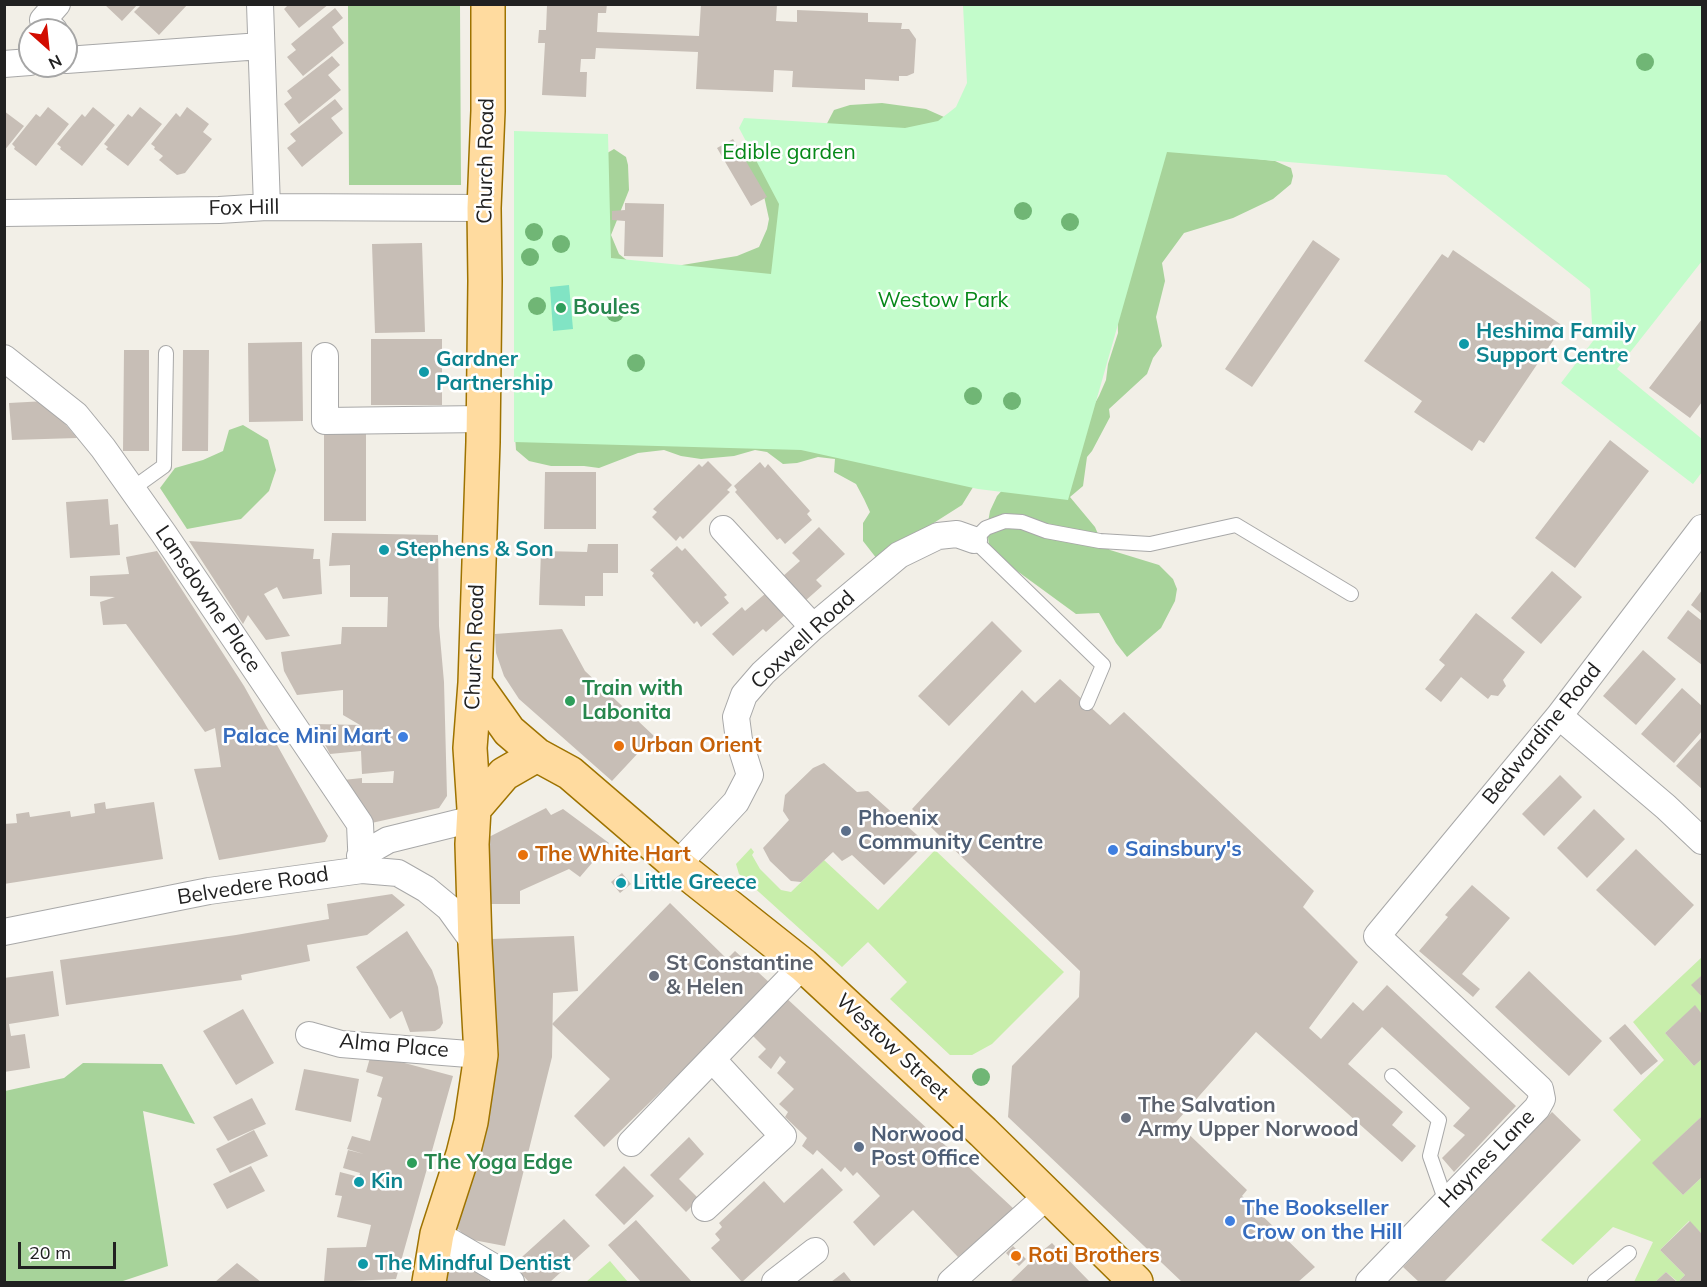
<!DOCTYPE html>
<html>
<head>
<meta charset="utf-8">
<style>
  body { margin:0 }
  #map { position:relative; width:1707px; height:1287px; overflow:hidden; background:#f2efe7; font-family:Mulish,sans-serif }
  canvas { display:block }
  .frame { position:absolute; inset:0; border:6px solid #212121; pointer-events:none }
  .north { position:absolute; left:18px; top:18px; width:60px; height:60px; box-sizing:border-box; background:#fff; border:2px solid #a6a6a6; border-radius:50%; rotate:153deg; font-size:16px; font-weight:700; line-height:24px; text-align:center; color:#212121 }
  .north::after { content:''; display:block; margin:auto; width:21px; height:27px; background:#d20c00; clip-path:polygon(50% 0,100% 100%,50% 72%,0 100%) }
  .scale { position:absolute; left:18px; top:1242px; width:98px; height:27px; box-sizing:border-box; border:3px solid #212121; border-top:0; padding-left:8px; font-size:18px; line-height:21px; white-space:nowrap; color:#212121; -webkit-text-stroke:4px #fff; paint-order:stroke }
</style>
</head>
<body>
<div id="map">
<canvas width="1707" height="1287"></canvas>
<div class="frame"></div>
<div class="north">N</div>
<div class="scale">20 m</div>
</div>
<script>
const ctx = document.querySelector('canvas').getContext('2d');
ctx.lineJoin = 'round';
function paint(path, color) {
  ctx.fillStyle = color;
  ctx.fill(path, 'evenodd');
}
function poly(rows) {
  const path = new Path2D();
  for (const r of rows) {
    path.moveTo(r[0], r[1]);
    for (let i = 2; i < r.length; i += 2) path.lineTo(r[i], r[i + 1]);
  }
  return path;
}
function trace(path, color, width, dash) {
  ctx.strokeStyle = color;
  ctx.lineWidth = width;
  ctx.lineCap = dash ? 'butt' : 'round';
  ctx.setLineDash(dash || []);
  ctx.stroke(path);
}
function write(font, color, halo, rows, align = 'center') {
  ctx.font = font + ' Mulish,sans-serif';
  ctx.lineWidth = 5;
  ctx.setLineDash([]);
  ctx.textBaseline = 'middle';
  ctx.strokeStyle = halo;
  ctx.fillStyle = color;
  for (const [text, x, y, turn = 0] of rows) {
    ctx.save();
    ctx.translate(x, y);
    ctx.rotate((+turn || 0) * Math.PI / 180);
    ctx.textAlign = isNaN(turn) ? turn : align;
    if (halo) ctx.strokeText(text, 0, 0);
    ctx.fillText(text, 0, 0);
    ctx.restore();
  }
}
paint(poly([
  [751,848,754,852,752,855,760,869,781,890,791,892,824,860,878,910,935,850,1064,972,992,1044,972,1055,950,1055,890,999,907,982,868,942,842,967,739,874,736,864],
  [1702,957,1702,975,1692,985,1702,997,1702,1014,1695,1006,1665,1033,1694,1066,1702,1059,1702,1116,1653,1163,1683,1195,1702,1177,1702,1234,1689,1221,1660,1250,1685,1275,1678,1282,1666,1272,1655,1282,1634,1282,1653,1242,1613,1227,1573,1265,1541,1240,1641,1140,1613,1110,1664,1060,1633,1022],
  [610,1261,628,1282,586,1282]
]), '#c8eeab');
paint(poly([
  [348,5,460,5,461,185,349,185],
  [882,103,926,109,953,121,1152,147,1275,161,1291,168,1293,176,1291,184,1273,199,1233,218,1184,233,1162,263,1165,281,1156,317,1162,346,1153,358,1147,374,1109,409,1110,417,1092,451,1087,457,1083,486,1070,497,1095,527,1101,541,1110,550,1159,565,1173,579,1177,589,1175,601,1161,628,1127,657,1116,643,1099,613,1076,614,998,557,989,546,987,528,990,511,997,496,1022,468,1087,417,1099,396,1106,380,1108,364,1118,333,1117,291,821,135,834,110,850,105],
  [769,128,799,278,629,365,589,174,597,159,614,149,626,157,628,165,629,190,611,235,619,254,629,262,664,268,737,256,759,247,767,229,769,219,764,196,745,166,743,151,748,139],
  [520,423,988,463,962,505,877,559,863,541,863,523,870,512,864,499,856,484,834,472,835,459,818,457,797,463,783,464,767,452,755,450,734,456,701,459,681,456,664,450,638,453,599,468,584,466,551,466,529,461,516,450,515,435],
  [243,425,268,440,276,470,269,491,241,519,187,529,160,488,175,468,203,460,223,451,229,430],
  [83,1063,162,1064,195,1124,143,1111,168,1266,120,1282,5,1282,5,1091,64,1078]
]), '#a7d39a');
paint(poly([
  [963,5,1702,5,1702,261,1617,369,1702,439,1702,472,1693,484,1561,383,1593,341,1590,289,1446,175,1167,152,1068,500,978,489,801,450,514,442,514,131,608,134,611,258,771,274,779,204,739,128,744,118,905,128,938,121,956,107,967,83]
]), '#c3fccb');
paint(poly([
  [569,285,573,329,553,331,550,287]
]), '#81e4c4');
paint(poly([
  [104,4,138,4,122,21],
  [142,4,188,4,159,35,134,12],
  [289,4,329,4,299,28,284,9],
  [607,4,606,13,598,13,597,32,699,36,701,4,777,4,776,21,797,22,797,10,868,13,868,22,902,23,901,29,909,29,916,39,914,73,907,76,899,76,899,81,865,79,865,90,792,87,793,71,774,70,773,92,696,89,698,52,596,48,595,59,581,59,580,72,587,72,586,97,542,95,545,43,538,43,539,30,546,30,547,5],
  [335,8,343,18,332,27,344,43,303,76,287,57,296,50,291,44],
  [332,56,340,65,328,75,341,90,299,124,284,104,292,98,287,91],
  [335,99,343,109,331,118,343,133,302,167,287,148,296,141,290,134],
  [48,107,69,124,36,166,14,149,15,147,12,144,36,114,40,117],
  [93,107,115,125,82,166,60,149,61,147,57,144,82,114,85,117],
  [140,107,162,124,128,166,106,149,108,147,104,144,128,114,132,117],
  [187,107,209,124,203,132,212,139,185,173,177,175,159,160,163,156,154,149,155,147,151,144,176,113,180,117],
  [4,111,24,126,4,151],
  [733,139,767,197,751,206,717,148],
  [625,203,664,204,663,257,624,256,625,221,612,220,612,211,625,210],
  [1313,240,1340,259,1252,387,1225,369],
  [422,243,425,332,375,333,372,244],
  [1453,250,1563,326,1484,443,1479,440,1472,451,1414,412,1422,401,1364,361,1442,254,1448,258],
  [1702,319,1702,402,1690,418,1649,388],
  [371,339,442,339,442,405,371,405],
  [302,342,303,421,249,422,248,343],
  [124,350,149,350,149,451,123,451],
  [183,350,209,350,208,451,182,451],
  [46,401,77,438,12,440,9,403],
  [324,428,366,428,366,521,324,521],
  [1610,440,1649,471,1575,568,1535,538],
  [708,461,732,485,727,490,730,492,683,539,680,536,676,541,652,517,657,512,653,509,699,464,702,467],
  [760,462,765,468,768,464,810,511,807,514,812,520,785,544,780,538,777,540,735,492,737,490,734,486],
  [545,472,596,472,596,529,544,529],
  [108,499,110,525,118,524,120,555,70,558,66,502],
  [819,527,845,554,816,580,822,586,805,601,782,577,800,561,792,553],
  [332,533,438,535,439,626,444,682,447,796,439,808,367,824,343,780,362,778,362,783,393,783,394,771,362,774,361,751,330,754,314,724,360,725,343,715,343,690,297,695,284,671,281,652,341,644,342,627,387,627,388,597,350,597,350,565,329,566],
  [189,541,314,549,313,559,320,559,322,594,283,599,277,587,264,594,290,636,266,640,248,615,243,624],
  [588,544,618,544,618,573,603,573,603,596,585,596,585,606,539,605,541,551,587,552],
  [677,546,682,551,685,548,727,595,724,597,729,603,701,627,697,621,694,624,652,576,654,573,650,570],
  [157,551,244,686,328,836,325,842,219,860,194,769,221,767,215,728,205,732,126,624,103,625,100,602,115,597,90,596,90,576,129,574,126,557],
  [1552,571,1582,597,1541,644,1511,618],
  [1702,590,1702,614,1691,605],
  [766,593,786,614,766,632,763,629,733,656,712,634,742,607,745,611],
  [1688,610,1702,621,1702,665,1667,638],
  [1476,613,1525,652,1503,680,1506,686,1498,696,1491,695,1488,699,1461,677,1441,702,1425,689,1445,665,1439,660],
  [992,621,1022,651,949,726,918,696],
  [562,629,585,671,654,736,612,781,519,699,504,676,496,653,495,634],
  [1643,650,1676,679,1636,725,1603,696],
  [1060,679,1110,725,1124,712,1314,891,1303,907,1358,962,1309,1028,1321,1039,1353,1002,1363,1011,1387,985,1516,1106,1454,1172,1442,1158,1465,1135,1453,1126,1470,1108,1382,1027,1348,1064,1403,1112,1392,1125,1416,1146,1402,1162,1256,1032,1176,1122,1247,1190,1242,1196,1315,1267,1298,1282,1182,1282,1008,1117,1012,1066,1079,997,1080,971,912,809,1022,690,1035,703],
  [1682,688,1702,706,1702,731,1674,763,1641,734],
  [1702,737,1702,789,1676,766],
  [824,763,857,792,868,791,926,843,884,885,852,855,842,861,833,852,801,882,791,881,770,861,763,848,789,820,783,811,785,795,813,768],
  [1560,775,1582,797,1544,836,1522,814],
  [105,802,106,809,154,802,163,859,4,884,4,824,17,823,16,814,29,812,30,817,70,811,71,817,95,813,94,804],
  [546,808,551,815,563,809,609,843,580,877,569,869,520,891,520,904,490,904,483,840],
  [1594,809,1625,839,1587,878,1557,848],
  [1636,849,1694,905,1655,946,1596,890],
  [622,873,631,884,620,893,611,882],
  [1472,885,1510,918,1462,974,1480,989,1473,997,1419,951,1448,917,1445,915],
  [392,894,405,905,367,935,307,945,310,961,241,975,242,980,66,1005,60,960,236,935,329,919,327,904],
  [670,903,727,959,735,951,771,984,604,1147,574,1116,610,1079,552,1024],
  [407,931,432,970,438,987,443,1023,440,1028,435,1031,410,1032,402,1011,390,1019,356,967],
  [574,936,578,991,553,993,552,1057,505,1246,468,1239,457,1228,499,1056,491,939],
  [53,971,59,1016,9,1024,11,1036,25,1034,30,1068,4,1072,4,978],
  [1529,971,1602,1041,1569,1076,1495,1007],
  [1702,975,1702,997,1691,985],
  [783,995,1014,1209,958,1257,913,1210,874,1246,853,1222,880,1196,857,1172,853,1176,845,1167,841,1172,817,1150,813,1155,802,1146,807,1138,785,1117,788,1112,779,1104,794,1089,777,1073,786,1062,780,1056,771,1069,758,1057,766,1049,748,1031],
  [1695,1005,1702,1014,1702,1059,1694,1066,1665,1033],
  [243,1009,274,1063,236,1085,203,1031],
  [1625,1024,1658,1061,1641,1075,1609,1038],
  [371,1054,453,1076,396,1279,324,1282,327,1248,366,1247,371,1225,337,1217,342,1196,335,1195,340,1172,359,1177,360,1173,343,1168,348,1150,364,1154,347,1149,352,1136,370,1141,382,1098,377,1096,383,1077,366,1072],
  [304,1069,359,1079,351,1122,295,1110],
  [252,1098,266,1124,228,1141,213,1117],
  [1552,1112,1581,1140,1444,1282,1419,1282,1403,1267],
  [1702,1116,1702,1177,1683,1195,1652,1163],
  [254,1130,268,1156,230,1173,216,1149],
  [689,1137,704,1154,679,1179,699,1199,686,1212,650,1175],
  [251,1166,265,1191,227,1209,213,1184],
  [624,1166,654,1196,624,1225,595,1195],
  [822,1168,843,1190,742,1282,711,1248,720,1240,715,1234,722,1227,719,1223,764,1181,784,1203],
  [564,1219,590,1246,550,1282,529,1282,513,1265],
  [636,1220,692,1282,641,1282,608,1245],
  [1690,1221,1702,1234,1702,1282,1678,1282,1685,1275,1660,1250],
  [1052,1243,1090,1282,1010,1282,1042,1251],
  [1013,1246,1026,1259,1019,1266,1006,1253],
  [450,1255,490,1274,488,1282,443,1282],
  [237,1263,261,1282,215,1282],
  [844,1272,852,1282,831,1282],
  [1666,1272,1677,1282,1655,1282]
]), '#c7beb6');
const lane = poly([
  [132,489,164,466,166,353],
  [1087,703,1103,665,974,540,986,528,1005,521,1022,522,1046,531,1100,541,1150,544,1236,525,1351,594],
  [1392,1076,1439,1120,1430,1156,1446,1202],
  [1597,1282,1595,1281,1629,1253]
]);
const street = poly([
  [260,4,267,207],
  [54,30,43,20,57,4],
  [66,60,261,46],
  [4,64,30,62],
  [4,213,219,210,267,207,484,208],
  [325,356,325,421,483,419],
  [4,358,76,415,103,448,164,534,360,824,362,870],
  [723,529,813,627],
  [1559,716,1666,807,1702,841],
  [360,856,388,840,473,819],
  [677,865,736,802,750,775,739,740,736,717,744,695,763,673,813,627,899,555,938,536,957,534,974,540],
  [4,932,209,891,362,870,398,873,426,889,449,908,475,944],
  [309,1035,341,1044,481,1055],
  [631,1143,803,965],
  [705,1208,783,1136,712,1059],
  [437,1234,497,1269,511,1282],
  [775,1282,815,1251],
  [951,1282,1047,1196],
  [1369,1282,1537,1108,1542,1099,1540,1089,1377,936,1559,716,1702,528]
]);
const primary = poly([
  [475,683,509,731,537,755,570,773,677,865,803,965,983,1132,1136,1282],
  [474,809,504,774,537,755],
  [429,1282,437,1234,463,1154,471,1122,481,1055,475,944,472,844,474,809,470,748,475,683,483,442,485,281,484,208,488,111,488,4]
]);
trace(lane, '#a8a8a8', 16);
trace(street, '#a8a8a8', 28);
trace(primary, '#9e7300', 36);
trace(lane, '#fff', 14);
trace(street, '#fff', 26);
trace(primary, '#ffdb9f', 33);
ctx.fillStyle = '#70b675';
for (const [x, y] of [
  [1645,62],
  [1023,211],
  [1070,222],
  [534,232],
  [561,244],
  [530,257],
  [537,306],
  [615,313],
  [636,363],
  [973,396],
  [1012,401],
  [981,1077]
]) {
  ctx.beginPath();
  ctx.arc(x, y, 9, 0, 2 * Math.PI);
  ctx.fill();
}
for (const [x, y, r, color] of [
  [561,308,6,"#2e9e5b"],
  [1464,344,6,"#0f9aa8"],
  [424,372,6,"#0f9aa8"],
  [384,550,6,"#0f9aa8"],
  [570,701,6,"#2e9e5b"],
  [403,737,6,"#3f7fe0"],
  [619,746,6,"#e8710a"],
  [846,831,6,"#5c6f8a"],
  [1113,850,6,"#3f7fe0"],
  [523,855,6,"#e8710a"],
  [621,883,6,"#0f9aa8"],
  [654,976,6,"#6b7280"],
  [1126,1118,6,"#6b7280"],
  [859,1147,6,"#5c6f8a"],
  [412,1163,6,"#2e9e5b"],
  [359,1182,6,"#0f9aa8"],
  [1230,1221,6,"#3f7fe0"],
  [1016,1256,6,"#e8710a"],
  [363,1264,6,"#0f9aa8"]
]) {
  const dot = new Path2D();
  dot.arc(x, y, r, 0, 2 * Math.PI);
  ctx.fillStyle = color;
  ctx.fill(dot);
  trace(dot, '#fff', 2);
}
write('21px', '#068818', '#fff', [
  ["Edible garden",789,153],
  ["Westow Park",943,301]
]);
write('21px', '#212121', '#fff', [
  ["Church Road",486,161,-89],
  ["Fox Hill",244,208,-1],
  ["Lansdowne Place",208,599,56],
  ["Coxwell Road",803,640,-43],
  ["Church Road",475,647,-88],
  ["Bedwardine Road",1542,734,-51],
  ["Belvedere Road",253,886,-9],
  ["Alma Place",394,1046,5],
  ["Westow Street",892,1047,43],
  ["Haynes Lane",1487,1159,-46]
]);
write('bold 21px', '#27864d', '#fff', [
  ["Boules",573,308],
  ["Train with",582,689],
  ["Labonita",582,713],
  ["The Yoga Edge",424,1163]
], 'left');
write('bold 21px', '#0d838f', '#fff', [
  ["Heshima Family",1476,332],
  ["Support Centre",1476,356],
  ["Gardner",436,360],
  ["Partnership",436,384],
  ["Stephens & Son",396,550],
  ["Little Greece",633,883],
  ["Kin",371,1182],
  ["The Mindful Dentist",375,1264]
], 'left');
write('bold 21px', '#366cbe', '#fff', [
  ["Palace Mini Mart",391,737,"right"],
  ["Sainsbury's",1125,850],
  ["The Bookseller",1242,1209],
  ["Crow on the Hill",1242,1233]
], 'left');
write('bold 21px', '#c56008', '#fff', [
  ["Urban Orient",631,746],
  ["The White Hart",535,855],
  ["Roti Brothers",1028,1256]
], 'left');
write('bold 21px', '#4e5e75', '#fff', [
  ["Phoenix",858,819],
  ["Community Centre",858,843],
  ["Norwood",871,1135],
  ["Post Office",871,1159]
], 'left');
write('bold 21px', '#5b616d', '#fff', [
  ["St Constantine",666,964],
  ["& Helen",666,988],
  ["The Salvation",1138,1106],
  ["Army Upper Norwood",1138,1130]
], 'left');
</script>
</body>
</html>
